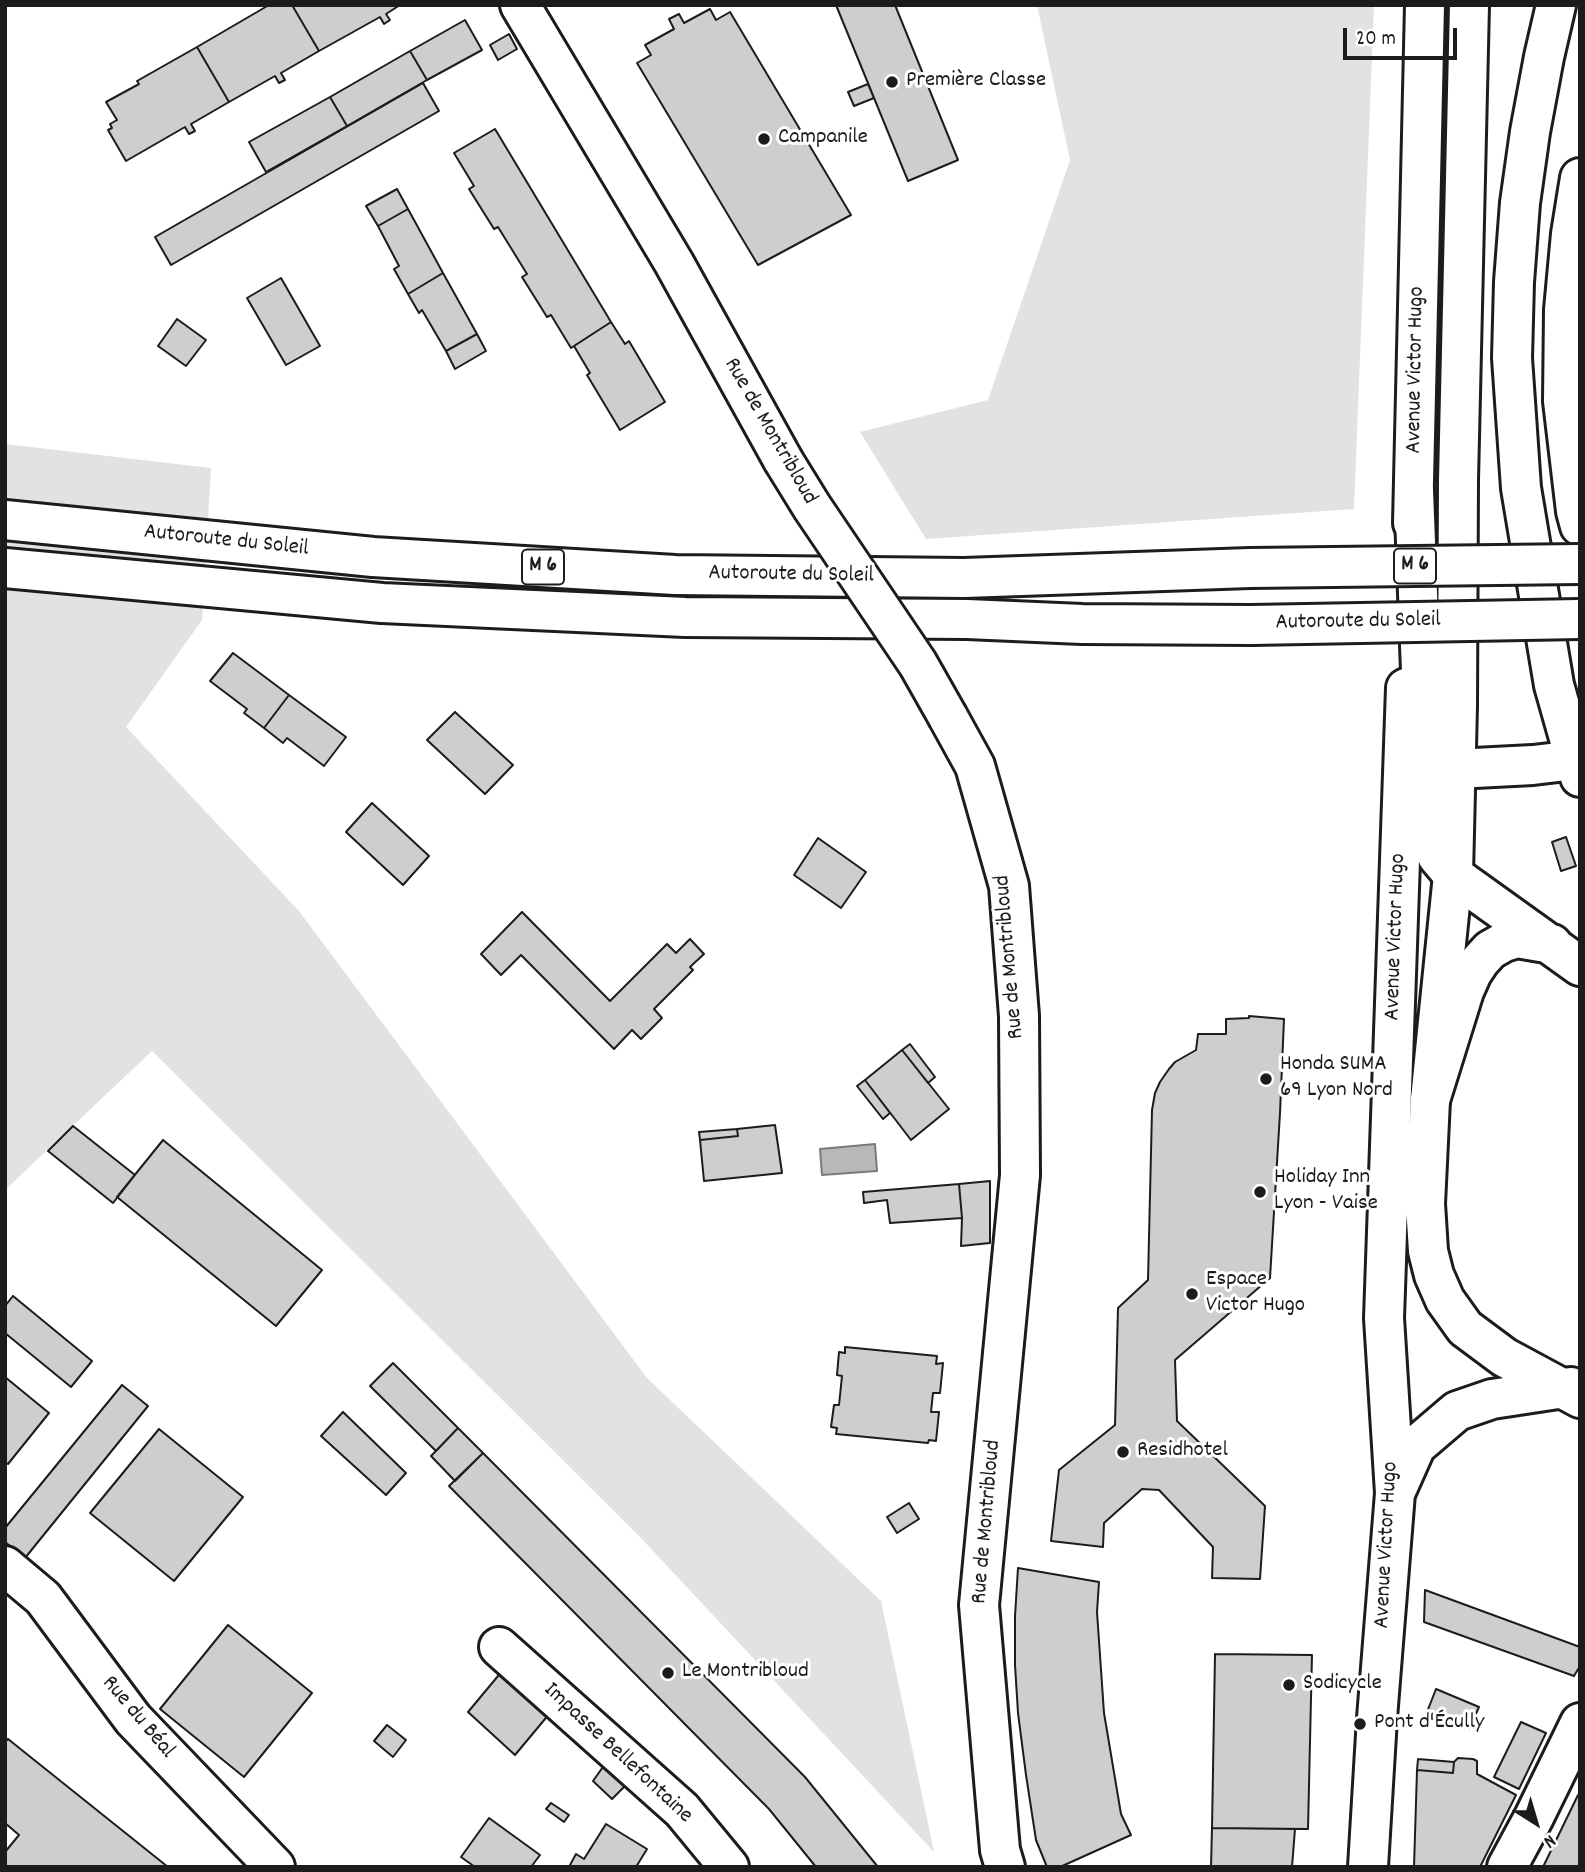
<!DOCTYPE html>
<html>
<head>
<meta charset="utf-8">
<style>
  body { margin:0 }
  #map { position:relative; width:1585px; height:1872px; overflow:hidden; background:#fff; font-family:Dekko,sans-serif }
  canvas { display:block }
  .frame { position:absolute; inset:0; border:7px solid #1c1c1c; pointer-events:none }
  .north { position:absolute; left:1501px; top:1788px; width:70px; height:70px; -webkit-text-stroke:5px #fff; paint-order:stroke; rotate:143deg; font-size:19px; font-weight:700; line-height:28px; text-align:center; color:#1c1c1c }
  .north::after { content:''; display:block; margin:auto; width:24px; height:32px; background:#1c1c1c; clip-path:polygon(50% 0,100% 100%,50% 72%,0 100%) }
  .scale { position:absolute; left:1343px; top:28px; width:114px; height:32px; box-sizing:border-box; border:4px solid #1c1c1c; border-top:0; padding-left:9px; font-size:21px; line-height:24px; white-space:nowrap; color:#1c1c1c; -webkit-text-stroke:5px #fff; paint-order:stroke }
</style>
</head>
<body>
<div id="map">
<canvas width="1585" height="1872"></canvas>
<div class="frame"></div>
<div class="north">N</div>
<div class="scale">20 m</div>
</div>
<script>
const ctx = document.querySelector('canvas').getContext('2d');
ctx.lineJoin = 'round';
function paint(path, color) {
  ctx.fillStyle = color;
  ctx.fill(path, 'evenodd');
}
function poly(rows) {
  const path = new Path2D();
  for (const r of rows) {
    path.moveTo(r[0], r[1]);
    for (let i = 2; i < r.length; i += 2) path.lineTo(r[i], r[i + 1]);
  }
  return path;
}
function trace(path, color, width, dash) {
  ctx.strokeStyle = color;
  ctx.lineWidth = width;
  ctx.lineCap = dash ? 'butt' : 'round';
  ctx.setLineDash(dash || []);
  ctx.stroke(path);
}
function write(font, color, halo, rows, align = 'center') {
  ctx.font = font + ' Dekko,sans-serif';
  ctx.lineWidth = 6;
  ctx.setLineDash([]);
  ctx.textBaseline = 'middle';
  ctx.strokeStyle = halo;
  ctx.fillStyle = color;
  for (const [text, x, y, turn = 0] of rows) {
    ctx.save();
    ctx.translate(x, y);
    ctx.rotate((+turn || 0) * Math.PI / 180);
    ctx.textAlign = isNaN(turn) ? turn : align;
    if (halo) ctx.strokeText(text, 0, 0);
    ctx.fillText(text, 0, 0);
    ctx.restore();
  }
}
paint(poly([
  [1037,5,1374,5,1354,509,926,539,860,432,988,400,1070,160],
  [5,444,211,468,202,620,126,727,299,911,647,1378,881,1601,934,1852,641,1538,152,1051,5,1190]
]), '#e2e2e2');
const water = poly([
  [875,1144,877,1171,822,1175,820,1149,875,1144]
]);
paint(water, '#b8b8b8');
trace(water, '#7a7a7a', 2);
const building = poly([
  [269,5,292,5,319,51,281,73,285,80,279,83,275,76,229,102,197,47,269,5],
  [292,5,400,5,386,14,390,20,384,24,380,17,319,51,292,5],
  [836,5,895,5,958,160,908,181,836,5],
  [710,9,716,20,730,12,851,215,758,265,637,63,651,55,645,45,674,29,669,19,679,14,684,23,710,9],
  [465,20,482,50,427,80,410,51,465,20],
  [509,34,517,49,498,60,490,45,509,34],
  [197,47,229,102,191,124,195,131,189,134,185,127,126,161,108,130,112,128,110,124,117,120,106,102,139,84,137,81,197,47],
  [410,51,427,80,347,126,330,97,410,51],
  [423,83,439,111,171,265,155,237,423,83],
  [868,84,874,98,854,106,848,92,868,84],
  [330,97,347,126,266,172,249,142,330,97],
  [495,129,611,322,571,348,551,315,547,317,522,277,527,274,498,227,494,229,469,189,474,186,454,153,495,129],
  [397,189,408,209,378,226,366,206,397,189],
  [408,209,443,273,408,294,394,269,399,266,378,226,408,209],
  [443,273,477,334,446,351,422,310,419,313,408,294,443,273],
  [281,278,320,346,286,365,247,298,281,278],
  [177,319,206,340,186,366,158,346,177,319],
  [611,322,625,344,629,341,665,402,620,430,587,375,590,373,574,346,611,322],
  [477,334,486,351,455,369,446,351,477,334],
  [233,653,289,695,264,728,244,713,247,709,210,681,233,653],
  [289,695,346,737,324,766,287,738,283,743,264,728,289,695],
  [455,712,513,765,485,794,427,740,455,712],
  [372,803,429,856,403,885,346,832,372,803],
  [1566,837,1576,866,1561,871,1552,842,1566,837],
  [818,838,866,872,841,908,794,875,818,838],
  [522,912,610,1001,667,944,676,953,690,939,704,954,690,967,693,970,654,1009,662,1018,641,1039,632,1030,614,1049,521,955,501,975,481,954,522,912],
  [1249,1016,1284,1019,1280,1113,1270,1278,1175,1360,1177,1421,1265,1506,1260,1579,1212,1578,1213,1547,1159,1490,1142,1489,1104,1523,1103,1547,1051,1541,1059,1470,1115,1425,1118,1308,1148,1280,1152,1110,1155,1093,1160,1082,1169,1069,1175,1062,1196,1050,1198,1034,1226,1034,1226,1019,1249,1018,1249,1016],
  [910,1044,935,1077,928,1083,902,1050,910,1044],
  [902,1050,949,1109,911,1140,865,1080,902,1050],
  [865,1080,890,1113,883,1119,857,1086,865,1080],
  [775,1125,782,1173,704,1181,700,1140,738,1136,737,1129,775,1125],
  [73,1126,135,1175,113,1203,48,1151,73,1126],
  [737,1129,738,1136,700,1140,699,1132,737,1129],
  [163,1140,322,1270,276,1326,117,1197,163,1140],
  [990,1181,990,1243,961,1246,962,1218,959,1184,990,1181],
  [959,1184,962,1218,890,1223,887,1200,864,1203,863,1192,959,1184],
  [13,1296,92,1361,71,1387,5,1333,5,1306,13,1296],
  [845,1347,937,1356,936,1364,943,1363,940,1393,933,1393,931,1412,939,1412,936,1441,929,1440,928,1443,836,1434,837,1428,831,1427,834,1405,839,1405,842,1376,837,1375,839,1352,845,1353,845,1347],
  [393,1363,458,1428,436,1451,370,1386,393,1363],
  [5,1377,49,1413,8,1464,5,1462,5,1377],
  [122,1385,148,1406,25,1558,5,1542,5,1528,122,1385],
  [343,1412,406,1473,386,1495,321,1436,343,1412],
  [458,1428,483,1453,455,1481,431,1456,458,1428],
  [159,1429,243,1497,174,1581,90,1513,159,1429],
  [483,1453,805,1777,878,1867,816,1867,769,1809,449,1486,483,1453],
  [909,1503,919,1519,897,1533,887,1517,909,1503],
  [1018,1568,1099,1582,1097,1612,1104,1713,1121,1814,1131,1835,1060,1867,1047,1867,1036,1840,1026,1775,1018,1713,1015,1665,1015,1616,1018,1568],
  [1425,1590,1580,1647,1580,1666,1574,1676,1424,1622,1425,1590],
  [228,1625,312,1693,244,1777,160,1709,228,1625],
  [1215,1654,1312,1655,1308,1829,1212,1828,1215,1654],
  [508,1664,555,1707,515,1755,468,1712,508,1664],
  [1436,1689,1479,1707,1469,1729,1427,1712,1436,1689],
  [1521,1722,1546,1733,1519,1789,1494,1777,1521,1722],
  [387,1725,406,1740,393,1757,374,1741,387,1725],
  [8,1739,168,1867,5,1867,5,1852,19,1835,5,1823,5,1742,8,1739],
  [610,1757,632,1779,612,1799,593,1781,610,1757],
  [1458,1758,1473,1759,1477,1761,1477,1774,1516,1795,1480,1867,1414,1867,1417,1770,1453,1773,1454,1762,1458,1758],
  [1418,1759,1454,1762,1453,1773,1417,1770,1418,1759],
  [1578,1795,1580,1796,1580,1867,1543,1867,1578,1795],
  [551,1803,569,1815,564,1822,546,1809,551,1803],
  [489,1818,540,1855,531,1867,475,1867,461,1857,489,1818],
  [606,1824,647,1849,636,1867,572,1867,570,1865,576,1854,584,1859,606,1824],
  [1212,1828,1295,1829,1292,1867,1211,1867,1212,1828]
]);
paint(building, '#cecece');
trace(building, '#1c1c1c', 2);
const minor = poly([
  [520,5,674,263,783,460],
  [948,717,975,766,1009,886,1019,1016,1020,1175,979,1605,1000,1850,1005,1867],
  [1455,769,1533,765,1575,760],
  [5,1566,43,1598,133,1719,275,1867],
  [499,1647,682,1810,729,1867]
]);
const major = poly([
  [1469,5,1458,480,1457,706,1453,875,1430,1100,1425,1204,1428,1251,1434,1275,1445,1300,1465,1328,1504,1357,1580,1398],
  [1413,523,1425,5],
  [1396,1491,1416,1446,1457,1411,1492,1399,1571,1387],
  [1368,1867,1377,1718,1395,1493,1384,1318,1406,688],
  [1507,1867,1534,1817,1580,1723]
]);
const highway = poly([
  [1556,5,1544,57,1530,132,1520,203,1514,282,1512,358,1521,488,1554,685,1580,777],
  [1580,178,1571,234,1564,310,1563,401,1576,511,1580,526],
  [1414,491,1427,825,1437,856,1453,875,1580,966],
  [5,520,373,557,675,575,964,578,1250,568],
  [5,568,382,603,685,617,967,619,1082,624,1251,625],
  [1430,1100,1464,991,1472,973,1480,961,1490,950,1504,942,1517,938,1552,944]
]);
trace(minor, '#1c1c1c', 44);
trace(major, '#1c1c1c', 44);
trace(highway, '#1c1c1c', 44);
trace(minor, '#fff', 38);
trace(major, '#fff', 38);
trace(highway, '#fff', 38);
const minorBridge = poly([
  [783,460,812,507,918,664,948,717]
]);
const highwayBridge = poly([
  [1250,568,1580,564],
  [1251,625,1580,619]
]);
trace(minorBridge, '#1c1c1c', 44, []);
trace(highwayBridge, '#1c1c1c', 44, []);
trace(minorBridge, '#fff', 38);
trace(highwayBridge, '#fff', 38);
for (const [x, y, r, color] of [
  [892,82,7,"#1c1c1c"],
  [764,139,7,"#1c1c1c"],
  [1266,1079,7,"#1c1c1c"],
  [1260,1192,7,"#1c1c1c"],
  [1192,1294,7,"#1c1c1c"],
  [1123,1452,7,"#1c1c1c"],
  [668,1673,7,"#1c1c1c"],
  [1289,1685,7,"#1c1c1c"],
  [1360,1724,7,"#1c1c1c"]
]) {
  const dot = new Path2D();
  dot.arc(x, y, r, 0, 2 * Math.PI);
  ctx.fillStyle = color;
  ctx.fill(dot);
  trace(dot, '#fff', 2.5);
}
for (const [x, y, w] of [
  [1415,566,42],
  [543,567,42]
]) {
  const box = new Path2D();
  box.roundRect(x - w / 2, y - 17.5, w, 35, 5);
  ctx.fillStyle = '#fff';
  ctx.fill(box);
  trace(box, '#1c1c1c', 2);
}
write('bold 21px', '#1c1c1c', null, [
  ["M 6",1415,566],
  ["M 6",543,567]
]);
write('23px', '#1c1c1c', '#fff', [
  ["Première Classe",906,82],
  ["Campanile",778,139],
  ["Honda SUMA",1280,1066],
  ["69 Lyon Nord",1280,1092],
  ["Holiday Inn",1274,1179],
  ["Lyon - Vaise",1274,1205],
  ["Espace",1206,1281],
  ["Victor Hugo",1206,1307],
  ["Residhotel",1137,1452],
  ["Le Montribloud",682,1673],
  ["Sodicycle",1303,1685],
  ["Pont d'Écully",1374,1724]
], 'left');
write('23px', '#1c1c1c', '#fff', [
  ["Avenue Victor Hugo",1417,370,-89],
  ["Rue de Montribloud",769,432,60],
  ["Autoroute du Soleil",226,542,6],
  ["Autoroute du Soleil",791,576,1],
  ["Autoroute du Soleil",1358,623,-1],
  ["Avenue Victor Hugo",1397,937,-88],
  ["Rue de Montribloud",1011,957,-95],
  ["Rue de Montribloud",988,1522,-85],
  ["Avenue Victor Hugo",1388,1545,-87],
  ["Rue du Béal",137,1718,50],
  ["Impasse Bellefontaine",617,1754,43]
]);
</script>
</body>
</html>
